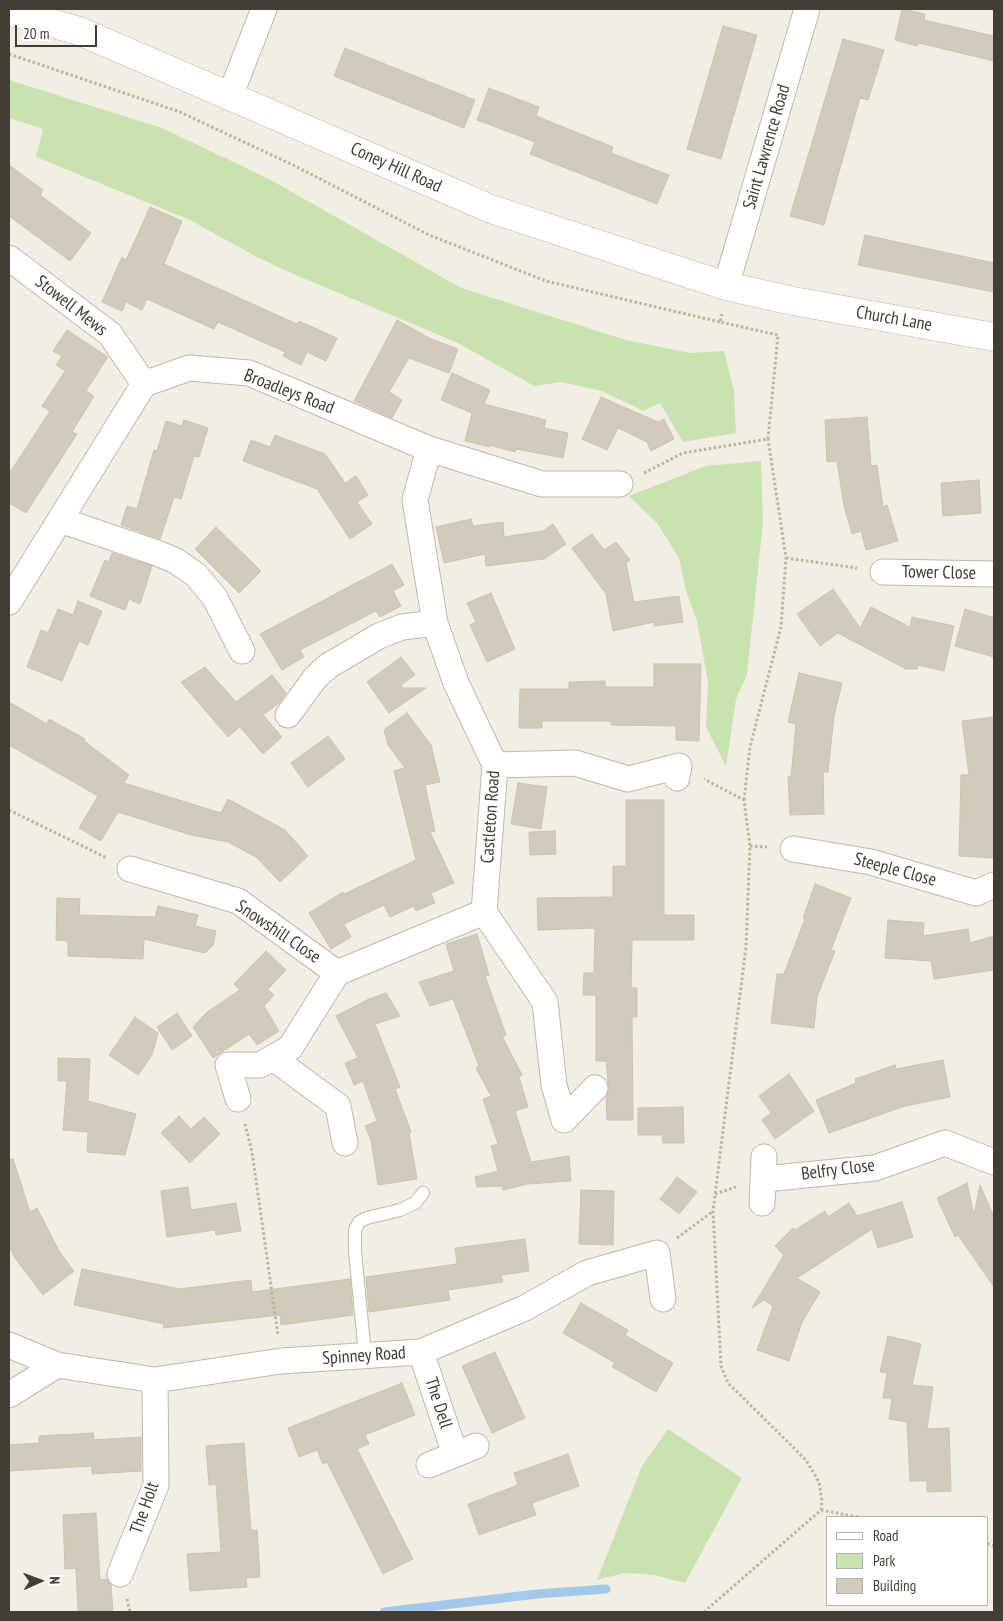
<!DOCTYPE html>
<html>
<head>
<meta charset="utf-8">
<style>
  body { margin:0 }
  #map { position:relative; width:1003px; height:1621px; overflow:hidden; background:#f1eee4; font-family:"PT Sans Narrow",sans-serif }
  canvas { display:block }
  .frame { position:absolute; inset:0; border:10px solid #423e34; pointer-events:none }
  .legend { position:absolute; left:826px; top:1516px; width:162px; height:90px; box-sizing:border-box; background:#fff; border:1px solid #b3b2ae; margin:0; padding:6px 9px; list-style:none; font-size:15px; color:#423e34 }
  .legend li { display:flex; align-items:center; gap:10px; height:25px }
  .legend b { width:25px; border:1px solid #b3b2ae }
  .north { position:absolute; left:15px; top:1556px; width:50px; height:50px; -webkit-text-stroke:4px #fff; paint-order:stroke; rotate:88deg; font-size:14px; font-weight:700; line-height:20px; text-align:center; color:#423e34 }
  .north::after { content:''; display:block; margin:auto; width:18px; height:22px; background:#423e34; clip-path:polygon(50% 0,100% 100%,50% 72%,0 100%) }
  .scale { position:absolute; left:15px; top:25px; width:82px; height:22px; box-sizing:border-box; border:2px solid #423e34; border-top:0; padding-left:6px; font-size:15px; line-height:18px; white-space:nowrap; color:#423e34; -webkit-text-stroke:4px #fff; paint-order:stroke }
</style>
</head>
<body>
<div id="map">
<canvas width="1003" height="1621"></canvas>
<div class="frame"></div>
<ul class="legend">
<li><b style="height:6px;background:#fff"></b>Road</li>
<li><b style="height:14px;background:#c8e3af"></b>Park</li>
<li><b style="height:14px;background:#d2caba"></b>Building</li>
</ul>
<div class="north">N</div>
<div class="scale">20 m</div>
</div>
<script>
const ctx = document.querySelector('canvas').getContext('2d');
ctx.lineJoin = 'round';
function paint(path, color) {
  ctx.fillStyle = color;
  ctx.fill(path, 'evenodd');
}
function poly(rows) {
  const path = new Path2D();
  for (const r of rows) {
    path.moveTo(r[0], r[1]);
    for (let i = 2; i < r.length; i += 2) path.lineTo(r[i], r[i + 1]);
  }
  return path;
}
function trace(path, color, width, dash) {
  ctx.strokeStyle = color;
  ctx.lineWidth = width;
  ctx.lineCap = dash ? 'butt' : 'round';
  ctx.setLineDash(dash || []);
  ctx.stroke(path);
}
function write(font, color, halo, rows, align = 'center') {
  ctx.font = font + ' "PT Sans Narrow",sans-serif';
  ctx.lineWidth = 4.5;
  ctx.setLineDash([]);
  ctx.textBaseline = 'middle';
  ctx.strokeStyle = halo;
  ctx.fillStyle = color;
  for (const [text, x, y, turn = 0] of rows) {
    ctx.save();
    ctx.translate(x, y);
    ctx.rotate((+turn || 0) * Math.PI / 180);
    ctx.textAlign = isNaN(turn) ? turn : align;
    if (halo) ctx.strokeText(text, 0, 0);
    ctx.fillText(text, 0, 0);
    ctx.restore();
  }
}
paint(poly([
  [9,80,162,128,269,179,461,288,626,340,690,353,724,351,734,391,736,433,683,442,660,403,643,411,602,391,561,382,534,386,458,343,291,273,257,257,190,220,36,157,43,129,9,118],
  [761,461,763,522,747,674,736,699,726,766,706,727,708,682,697,621,686,591,679,558,657,523,629,496,706,466],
  [668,1429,742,1478,685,1583,654,1575,624,1573,597,1580,642,1466]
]), '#c8e3af');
trace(poly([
  [384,1612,537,1594,606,1589]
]), '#a3c8eb', 9);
const building = poly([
  [902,9,925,14,924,20,994,36,994,61,919,43,917,46,895,40,902,9],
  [723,26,757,35,721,159,687,149,723,26],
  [843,39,884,50,868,100,860,98,824,225,790,216,843,39],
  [345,48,475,100,464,128,334,76,345,48],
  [489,88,539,107,536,116,613,147,611,153,669,175,657,204,530,154,535,142,477,120,489,88],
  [9,165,43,190,40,195,91,233,70,261,9,216,9,165],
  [150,207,182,221,164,264,297,324,299,321,337,338,326,361,307,352,301,365,283,356,285,352,218,322,214,329,147,299,142,310,126,302,122,311,102,302,122,257,126,260,150,207],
  [865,235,994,263,994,292,858,265,865,235],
  [397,320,431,339,458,349,449,373,409,358,389,392,402,400,392,418,354,401,397,320],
  [67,330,108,357,86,391,94,396,72,432,77,434,26,513,9,503,9,474,50,411,42,406,65,371,56,365,62,356,53,351,67,330],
  [452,373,490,390,484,404,546,420,544,428,568,433,563,458,516,449,515,452,490,445,490,447,465,441,472,413,441,400,452,373],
  [601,397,658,422,664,419,674,439,651,451,647,442,618,428,607,450,582,439,601,397],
  [867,417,871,466,877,465,883,507,887,505,898,541,866,550,861,531,852,534,844,506,837,461,827,462,825,420,867,417],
  [184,420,208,428,199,457,194,456,181,499,174,497,160,539,121,525,127,506,137,509,154,450,157,451,166,421,182,426,184,420],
  [275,435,325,454,345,483,356,476,368,495,357,502,372,524,350,539,317,489,243,461,251,440,270,447,275,435],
  [979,480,981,513,943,516,941,483,979,480],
  [471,519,473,526,503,522,504,537,543,531,553,524,566,544,544,559,486,566,485,554,444,563,436,527,471,519],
  [216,527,261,571,239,593,195,549,216,527],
  [592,534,604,550,616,542,630,560,626,563,634,602,679,596,683,622,654,626,654,622,613,631,606,594,572,548,592,534],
  [112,553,152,566,140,604,129,599,125,610,90,596,105,560,109,562,112,553],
  [392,564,404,585,393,591,401,606,380,617,376,611,300,650,304,657,282,670,260,634,392,564],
  [833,589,860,628,871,607,910,627,912,617,954,626,944,671,918,665,917,669,906,669,838,633,820,646,797,614,833,589],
  [491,593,515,649,487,662,470,625,476,622,467,603,491,593],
  [78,601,102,611,88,645,79,641,62,681,27,667,41,630,48,633,58,609,73,615,78,601],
  [965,609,994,618,994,657,955,646,965,609],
  [401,657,415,675,401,685,403,688,426,688,389,713,367,682,401,657],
  [654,664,701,664,699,741,676,740,676,726,611,725,611,721,542,721,542,728,519,728,520,689,569,689,569,682,605,681,605,687,654,687,654,664],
  [205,667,236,702,272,675,286,693,280,702,263,715,282,737,263,754,240,727,228,737,181,682,205,667],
  [799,673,842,683,834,716,828,772,823,772,824,814,790,815,788,777,791,777,796,724,788,722,799,673],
  [9,702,47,724,49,719,85,739,84,741,129,775,124,783,221,813,228,799,285,830,308,856,280,882,256,857,228,842,191,835,118,812,101,841,79,828,98,796,9,745,9,702],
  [407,713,431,745,440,782,425,785,435,831,430,832,454,883,431,893,435,903,416,911,414,906,390,917,384,905,344,924,351,937,331,949,309,913,343,892,344,894,416,860,394,771,405,768,388,745,384,730,407,713],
  [994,717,994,858,959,856,961,775,969,775,962,721,994,717],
  [328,736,345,759,308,787,291,763,328,736],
  [518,783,547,787,541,829,511,824,518,783],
  [626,800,664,800,664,915,694,915,694,940,632,940,631,988,637,988,637,1017,632,1017,633,1120,607,1120,606,1096,609,1091,606,1061,596,1061,596,995,583,995,584,973,594,973,595,928,538,930,537,898,613,897,613,866,626,866,626,800],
  [555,831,556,854,530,855,529,832,555,831],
  [815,884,851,898,831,950,835,951,817,997,814,1028,771,1023,777,974,784,974,805,919,803,918,815,884],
  [57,898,80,899,79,915,155,917,158,906,198,915,195,926,216,931,213,945,205,953,144,939,143,959,68,956,68,941,56,940,57,898],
  [888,920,924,923,923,936,968,929,970,943,994,936,994,970,934,979,931,961,885,958,888,920],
  [477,934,489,975,485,976,506,1035,502,1036,522,1075,519,1077,528,1107,515,1111,531,1162,569,1156,571,1181,527,1184,503,1190,502,1186,477,1187,475,1177,498,1171,491,1146,498,1144,483,1099,491,1096,476,1068,479,1066,453,999,430,1006,419,982,454,971,446,944,477,934],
  [266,951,286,970,268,989,274,995,264,1006,279,1031,257,1045,249,1034,213,1058,193,1027,207,1012,240,990,234,984,266,951],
  [386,993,400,1016,375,1024,400,1087,395,1089,411,1132,409,1133,417,1179,378,1185,371,1140,365,1126,377,1121,363,1081,354,1085,345,1063,358,1058,336,1016,369,999,386,993],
  [177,1013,192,1036,172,1050,157,1027,177,1013],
  [135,1017,158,1033,152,1055,138,1075,109,1055,135,1017],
  [58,1058,90,1059,88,1101,136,1114,125,1155,87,1152,88,1132,63,1130,67,1081,58,1081,58,1058],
  [943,1060,950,1097,905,1106,829,1133,816,1100,856,1083,855,1079,895,1065,896,1069,943,1060],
  [789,1074,814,1111,775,1139,762,1120,771,1113,759,1096,789,1074],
  [683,1107,684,1143,663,1143,662,1135,638,1135,638,1108,683,1107],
  [179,1116,191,1129,204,1117,220,1134,190,1163,161,1133,179,1116],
  [13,1159,30,1212,37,1208,59,1251,74,1271,43,1295,15,1258,9,1246,9,1160,13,1159],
  [677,1177,697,1192,679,1214,660,1199,677,1177],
  [967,1183,974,1215,980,1185,994,1217,994,1287,958,1235,955,1237,937,1198,967,1183],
  [188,1187,191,1210,236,1203,241,1231,216,1235,215,1230,167,1237,161,1191,188,1187],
  [581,1190,614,1191,613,1245,579,1244,581,1190],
  [902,1202,913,1237,878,1248,872,1229,797,1278,820,1292,802,1322,789,1361,757,1350,773,1306,764,1300,752,1308,784,1255,775,1246,793,1228,795,1230,825,1211,828,1217,849,1203,857,1216,902,1202],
  [525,1239,529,1271,501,1275,503,1282,448,1290,450,1300,369,1312,366,1277,457,1264,455,1248,525,1239],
  [82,1269,180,1289,251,1280,252,1292,350,1279,353,1315,281,1325,280,1315,163,1328,164,1324,74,1305,82,1269],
  [581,1303,628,1330,625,1335,673,1363,656,1392,612,1367,615,1363,563,1333,581,1303],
  [888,1336,921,1344,912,1385,933,1387,927,1429,949,1428,951,1491,927,1492,927,1481,910,1481,907,1422,889,1419,892,1398,883,1398,887,1373,880,1372,888,1336],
  [495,1352,525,1418,492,1433,462,1366,495,1352],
  [402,1383,415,1415,365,1435,369,1444,357,1449,413,1559,383,1574,327,1462,323,1464,317,1450,299,1457,288,1428,402,1383],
  [93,1433,94,1440,141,1437,141,1471,92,1474,92,1466,9,1471,9,1445,39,1443,39,1436,93,1433],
  [244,1443,251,1530,257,1530,260,1577,246,1578,247,1587,190,1591,187,1554,221,1552,216,1484,209,1485,206,1446,244,1443],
  [568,1454,579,1486,532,1503,536,1515,479,1535,468,1504,518,1485,514,1473,568,1454],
  [96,1513,100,1580,107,1579,111,1585,113,1612,78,1612,76,1568,65,1569,63,1515,96,1513]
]);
paint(building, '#d2caba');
trace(building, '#ccc2ae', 1);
const service = poly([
  [365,1355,355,1251,355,1230,359,1222,367,1218,400,1210,415,1203,423,1193]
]);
const minor = poly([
  [230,96,264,9],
  [9,258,110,334,144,384],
  [726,286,807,9],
  [429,449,415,500,435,623,456,683,495,765,484,912,545,1002,554,1085,564,1120,595,1088],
  [60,520,157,553,176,561,196,575,215,598,242,651],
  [883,572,994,574],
  [9,602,144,384,189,368,249,373,429,449,542,484,620,484],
  [288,715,315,678,328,666,379,636,402,627,435,623],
  [495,765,575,763,628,779,679,766,677,778],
  [793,849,871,862,976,893,994,885],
  [130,869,238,901,337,973],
  [273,1058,338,1106,345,1143],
  [238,1099,228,1065,260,1065,290,1048,337,973,484,912],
  [765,1179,875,1168,945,1143,994,1162],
  [762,1203,764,1157],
  [9,1345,57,1365,155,1380,281,1361,421,1352,525,1308,587,1273,657,1253,663,1299],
  [421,1352,455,1454],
  [9,1395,57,1365],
  [429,1465,476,1446],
  [120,1574,156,1485,155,1380]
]);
const tertiary = poly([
  [9,11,79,31,491,209,726,286,793,301,994,337]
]);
trace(service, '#beb9aa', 14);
trace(minor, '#beb9aa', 27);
trace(tertiary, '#beb9aa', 29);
trace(poly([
  [9,54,180,112,293,165,429,235,546,281,720,322],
  [644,473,683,453,768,439,778,335,720,322,722,314],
  [786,558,857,568],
  [744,800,750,747,781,627,786,558,768,439],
  [9,810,107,858],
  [750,846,767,847],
  [245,1124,252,1152,278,1335],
  [715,1194,736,1187],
  [677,1238,712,1212],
  [821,1510,858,1517],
  [987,1544,994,1546],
  [127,1599,130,1612],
  [704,1612,821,1510,822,1501,819,1482,806,1460,728,1383,721,1366,713,1211,746,947,750,846,744,800,704,779]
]), '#bcb399', 3, [2.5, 2.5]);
trace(service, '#fff', 12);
trace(minor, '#fff', 25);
trace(tertiary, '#fff', 28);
write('18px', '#423e34', '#fff', [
  ["Saint Lawrence Road",767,147,-74],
  ["Coney Hill Road",396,168,24],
  ["Stowell Mews",71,306,38],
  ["Church Lane",894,319,10],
  ["Broadleys Road",289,392,21],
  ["Tower Close",939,573,1],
  ["Castleton Road",491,817,-86],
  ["Steeple Close",895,870,15],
  ["Snowshill Close",278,932,34],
  ["Belfry Close",838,1170,-7],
  ["Spinney Road",364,1356,-4],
  ["The Dell",438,1403,72],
  ["The Holt",145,1508,-71]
]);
</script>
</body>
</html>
